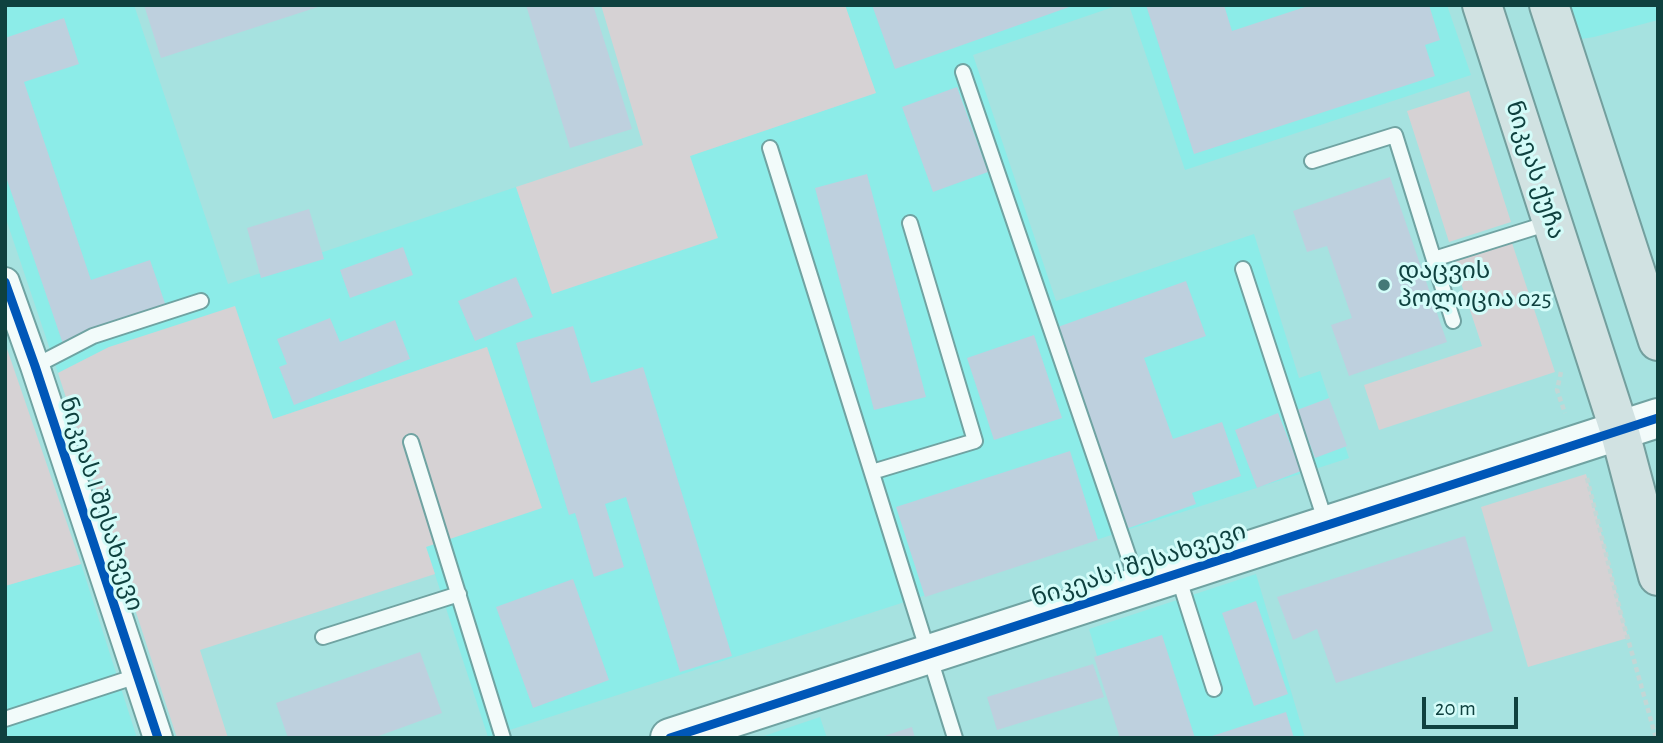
<!DOCTYPE html>
<html>
<head>
<meta charset="utf-8">
<style>
  body { margin:0 }
  #map { position:relative; width:1663px; height:743px; overflow:hidden; background:#a6e2e0; font-family:"Alegreya Sans",sans-serif }
  canvas { display:block }
  .frame { position:absolute; inset:0; border:7px solid #0f413f; pointer-events:none }
  .scale { position:absolute; left:1422px; top:697px; width:96px; height:32px; box-sizing:border-box; border:4px solid #0f413f; border-top:0; padding-left:9px; font-size:21px; line-height:24px; white-space:nowrap; color:#0f413f; -webkit-text-stroke:5px #d4fcf9; paint-order:stroke }
</style>
</head>
<body>
<div id="map">
<canvas width="1663" height="743"></canvas>
<div class="frame"></div>
<div class="scale">20 m</div>
</div>
<script>
const ctx = document.querySelector('canvas').getContext('2d');
ctx.lineJoin = 'round';
function paint(path, color) {
  ctx.fillStyle = color;
  ctx.fill(path, 'evenodd');
}
function poly(rows) {
  const path = new Path2D();
  for (const r of rows) {
    path.moveTo(r[0], r[1]);
    for (let i = 2; i < r.length; i += 2) path.lineTo(r[i], r[i + 1]);
  }
  return path;
}
function trace(path, color, width, dash) {
  ctx.strokeStyle = color;
  ctx.lineWidth = width;
  ctx.lineCap = dash ? 'butt' : 'round';
  ctx.setLineDash(dash || []);
  ctx.stroke(path);
}
function write(font, color, halo, rows, align = 'center') {
  ctx.font = font + ' "Alegreya Sans","Noto Sans Georgian",sans-serif';
  ctx.lineWidth = 6;
  ctx.setLineDash([]);
  ctx.textBaseline = 'middle';
  ctx.strokeStyle = halo;
  ctx.fillStyle = color;
  for (const [text, x, y, turn = 0] of rows) {
    ctx.save();
    ctx.translate(x, y);
    ctx.rotate((+turn || 0) * Math.PI / 180);
    ctx.textAlign = isNaN(turn) ? turn : align;
    if (halo) ctx.strokeText(text, 0, 0);
    ctx.fillText(text, 0, 0);
    ctx.restore();
  }
}
paint(poly([
  [15,5,134,5,228,284,516,187,553,294,690,156,875,93,845,5,1119,5,973,55,1056,301,1254,234,1299,378,1320,371,1349,458,488,737,426,547,487,347,273,419,109,347,58,373,5,216,5,8],
  [1129,5,1447,5,1471,75,1185,170],
  [1549,5,1658,5,1658,20,1594,37,1561,42],
  [81,564,137,738,5,738,5,586],
  [1256,574,1305,738,1122,738,1089,629],
  [820,717,827,738,758,738]
]), '#8cece8');
paint(poly([
  [601,5,845,5,876,93,690,156,718,238,552,294,516,187,643,145],
  [1469,91,1511,222,1449,242,1407,111],
  [1512,243,1555,372,1379,430,1364,385,1482,346,1454,262],
  [235,306,273,419,487,347,542,508,426,547,435,574,200,650,228,738,177,738,58,373,109,347],
  [5,343,81,564,5,586],
  [1586,474,1628,638,1528,667,1481,507]
]), '#d6d2d4');
paint(poly([
  [144,5,321,5,321,6,161,58],
  [526,5,593,5,632,129,570,148],
  [872,5,1072,5,1072,6,895,69],
  [1146,5,1224,5,1232,31,1311,5,1429,5,1440,40,1425,45,1435,76,1194,154],
  [64,18,79,64,24,82,91,280,150,260,167,309,63,344,5,174,5,38],
  [957,87,988,172,933,192,902,107],
  [867,174,926,397,874,410,815,188],
  [1390,177,1447,342,1349,376,1331,325,1352,318,1327,246,1307,252,1293,211],
  [309,209,324,259,261,278,247,228],
  [403,247,413,275,350,298,340,270],
  [516,277,533,317,475,341,458,301],
  [1186,281,1206,336,1144,358,1173,439,1222,422,1241,476,1192,493,1196,504,1126,529,1055,328],
  [330,318,340,342,395,320,410,359,294,405,279,367,287,364,277,339],
  [573,326,591,383,643,367,732,656,680,672,626,497,605,504,624,567,594,577,575,513,569,515,516,343],
  [1034,335,1062,418,994,440,967,358],
  [1329,398,1347,446,1315,458,1297,410],
  [1278,413,1301,471,1257,488,1235,430],
  [1070,451,1098,540,925,597,896,507],
  [1465,536,1493,631,1336,683,1317,629,1293,640,1277,597],
  [573,579,609,680,533,708,496,607],
  [1256,601,1288,694,1254,706,1222,613],
  [1162,635,1195,738,1120,738,1094,657],
  [420,652,442,713,373,738,288,738,276,703],
  [1093,664,1104,697,997,730,987,697],
  [1286,712,1294,738,1209,738,1209,737],
  [912,727,915,738,881,738,881,737]
]), '#bed0de');
const lane = poly([
  [963,72,1138,584],
  [770,148,955,738],
  [1312,161,1395,135,1453,321],
  [1434,259,1549,223],
  [1243,269,1326,523],
  [35,366,93,336,201,301],
  [411,442,503,738],
  [872,472,975,441,910,223],
  [1177,573,1214,689],
  [323,637,459,594],
  [5,719,137,676]
]);
const street = poly([
  [5,282,35,366,158,738]
]);
const secondary = poly([
  [670,738,1658,418]
]);
const primary = poly([
  [1482,5,1619,429,1658,576],
  [1549,5,1658,341]
]);
trace(lane, '#70a3a2', 18);
trace(street, '#70a3a2', 32);
trace(secondary, '#70a3a2', 42);
trace(primary, '#739f9e', 42);
trace(poly([
  [1561,372,1557,390,1565,413],
  [1587,478,1622,618,1656,738]
]), '#c3d7d6', 4.5, [5, 3.5]);
trace(lane, '#f2fbfa', 14);
trace(street, '#f2fbfa', 28);
trace(secondary, '#f2fbfa', 38);
trace(primary, '#d1e2e2', 38);
trace(poly([
  [5,282,35,366,158,738],
  [670,738,1658,418]
]), '#0057b8', 9);
for (const [x, y, r, color] of [
  [1384,285,7,"#447977"]
]) {
  const dot = new Path2D();
  dot.arc(x, y, r, 0, 2 * Math.PI);
  ctx.fillStyle = color;
  ctx.fill(dot);
  trace(dot, '#d4fcf9', 2.5);
}
write('24px', '#0f413f', '#d4fcf9', [
  ["ნიკეას ქუჩა",1535,170,72],
  ["ნიკეას I შესახვევი",101,504,72],
  ["ნიკეას I შესახვევი",1139,565,-18]
]);
write('24px', '#0f413f', '#d4fcf9', [
  ["დაცვის",1398,271],
  ["პოლიცია 025",1398,299]
], 'left');
</script>
</body>
</html>
